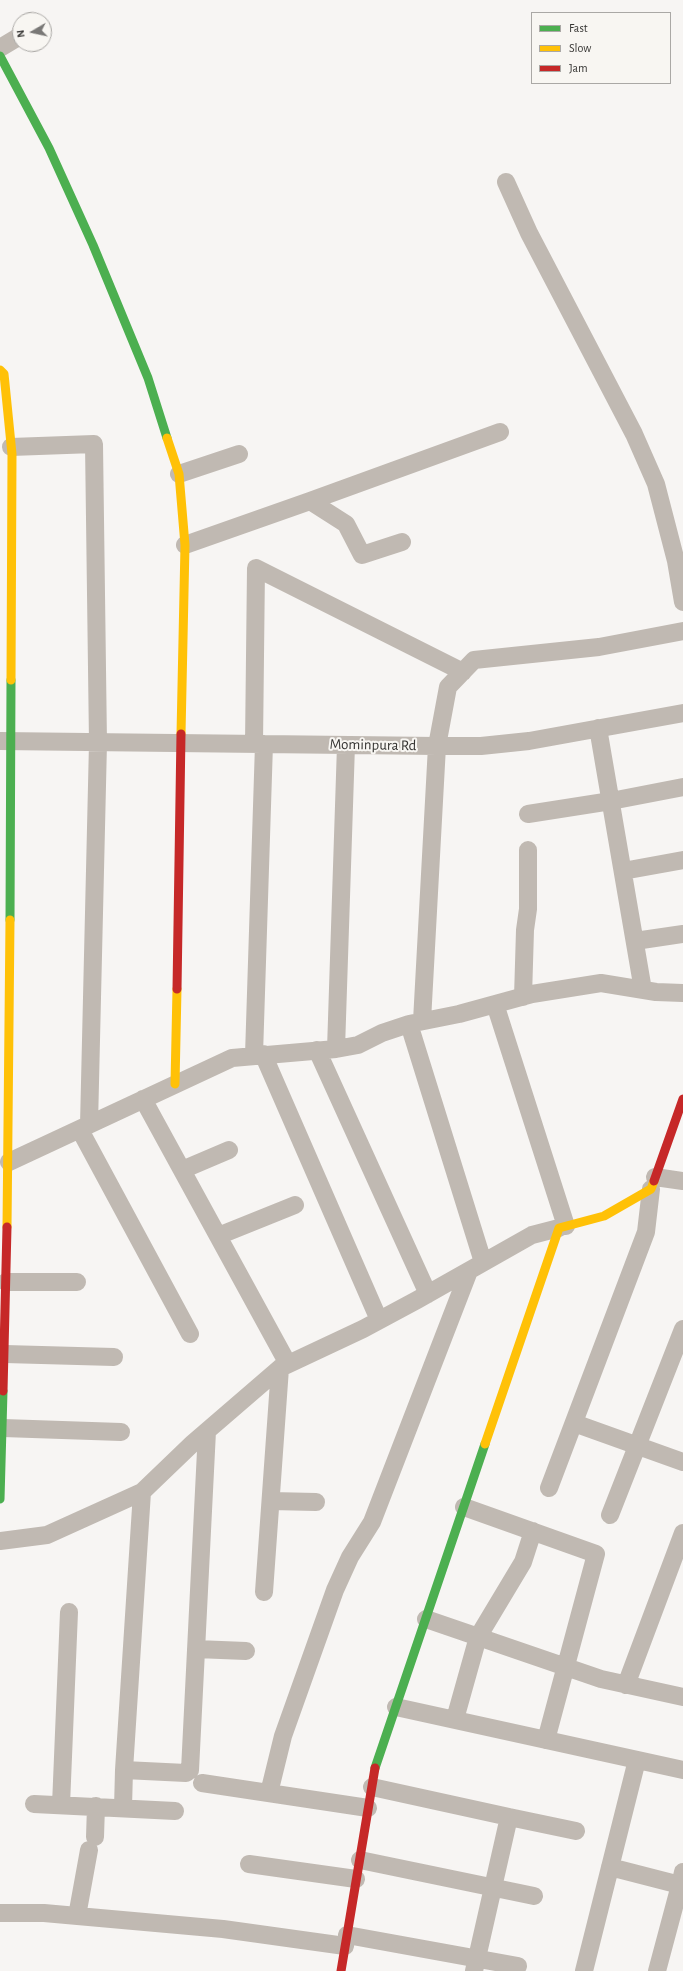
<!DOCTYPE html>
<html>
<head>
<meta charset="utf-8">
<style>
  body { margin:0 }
  #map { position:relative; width:683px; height:1971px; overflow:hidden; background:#f7f5f3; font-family:"Alegreya Sans",sans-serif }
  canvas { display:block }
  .legend { position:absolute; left:531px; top:12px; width:140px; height:72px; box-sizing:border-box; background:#f8f6f2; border:1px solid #aaa8a5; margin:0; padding:5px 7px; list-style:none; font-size:12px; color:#353432 }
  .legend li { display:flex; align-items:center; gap:8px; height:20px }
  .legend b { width:20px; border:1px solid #aaa8a5 }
  .north { position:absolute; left:12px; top:12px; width:40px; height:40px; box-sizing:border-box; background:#f8f6f2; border:1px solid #aaa8a5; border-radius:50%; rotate:261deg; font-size:11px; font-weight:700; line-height:16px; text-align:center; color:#353432 }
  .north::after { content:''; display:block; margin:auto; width:14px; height:18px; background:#797876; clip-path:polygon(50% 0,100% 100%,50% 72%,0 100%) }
</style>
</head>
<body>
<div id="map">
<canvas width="683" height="1971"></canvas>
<ul class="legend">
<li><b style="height:5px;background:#4caf50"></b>Fast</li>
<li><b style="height:5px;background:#ffc107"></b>Slow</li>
<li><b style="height:5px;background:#c62828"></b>Jam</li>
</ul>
<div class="north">N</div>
</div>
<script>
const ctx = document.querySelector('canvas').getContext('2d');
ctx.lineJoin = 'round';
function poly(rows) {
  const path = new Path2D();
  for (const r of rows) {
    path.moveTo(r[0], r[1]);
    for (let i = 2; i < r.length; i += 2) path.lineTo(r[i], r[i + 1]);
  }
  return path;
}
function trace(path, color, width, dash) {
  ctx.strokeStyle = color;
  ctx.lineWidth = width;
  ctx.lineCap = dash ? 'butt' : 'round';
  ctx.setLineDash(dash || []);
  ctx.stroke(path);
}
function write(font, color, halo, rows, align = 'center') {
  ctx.font = font + ' "Alegreya Sans",sans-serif';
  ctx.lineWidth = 4;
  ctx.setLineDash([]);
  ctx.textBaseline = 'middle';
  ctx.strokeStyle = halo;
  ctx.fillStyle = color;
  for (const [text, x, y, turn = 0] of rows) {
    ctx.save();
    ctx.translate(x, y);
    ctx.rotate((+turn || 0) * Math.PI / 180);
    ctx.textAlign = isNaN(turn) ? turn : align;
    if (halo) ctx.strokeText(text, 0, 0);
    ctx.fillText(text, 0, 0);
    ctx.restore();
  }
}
trace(poly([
  [0,48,20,36],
  [506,182,529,233,634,434,656,484,676,561,683,602],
  [11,447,94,444,98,743,89,1125],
  [179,474,239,454],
  [310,501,346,524,362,555,402,542],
  [185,545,310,501,500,432],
  [598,728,643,990],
  [0,741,437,746,448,687,474,660,599,647,683,631],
  [254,744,256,568,463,672],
  [528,814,611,801,683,787],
  [623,871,683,860],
  [635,941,683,934],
  [523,997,525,930,528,909,528,850],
  [495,1004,566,1226],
  [422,1021,437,746,481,746,529,741,683,713],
  [409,1024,483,1262],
  [336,1049,346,745],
  [317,1050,428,1294],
  [263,1054,379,1320],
  [254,1055,264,744],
  [143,1099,288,1364],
  [80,1130,190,1334],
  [9,1162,232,1058,336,1049,358,1045,382,1033,409,1024,459,1014,532,994,601,983,656,992,683,993],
  [182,1170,229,1150],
  [655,1177,683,1181],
  [218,1236,295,1205],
  [6,1282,77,1282],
  [5,1354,114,1357],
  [574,1423,683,1462],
  [3,1428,121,1432],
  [549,1488,646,1232,651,1189],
  [142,1492,124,1770,186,1773,190,1770,207,1431],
  [271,1501,316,1502],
  [464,1507,596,1554,546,1740],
  [610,1515,683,1329],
  [0,1541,47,1535,142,1492,193,1443,280,1368,363,1329,417,1300,532,1235,559,1228],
  [264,1592,280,1368],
  [426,1619,601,1679,683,1697],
  [196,1649,246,1651],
  [626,1685,683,1533],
  [396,1707,683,1770],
  [455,1719,478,1637,523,1562,533,1531],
  [202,1783,368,1808],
  [372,1787,509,1817,474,1971],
  [269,1793,283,1736,335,1590,350,1557,372,1522,469,1271],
  [34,1804,175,1811],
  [61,1805,69,1612],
  [123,1808,124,1770],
  [509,1817,576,1831],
  [95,1837,96,1806],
  [360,1860,534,1896],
  [249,1864,356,1879],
  [610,1867,680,1885,683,1872],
  [0,1913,44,1913,223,1929,345,1946],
  [77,1916,89,1850],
  [347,1935,518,1966],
  [584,1971,637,1760],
  [657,1971,680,1885,683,1886]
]), '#c0b9b2', 18);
trace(poly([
  [0,56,49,148,93,245,148,378,167,438],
  [10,920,11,680],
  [0,1499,3,1391],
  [375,1768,485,1444]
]), '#4caf50', 9);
trace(poly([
  [0,370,4,374,12,454,11,680],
  [167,438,179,474,185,545,181,734],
  [175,1084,177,989],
  [7,1227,10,920],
  [485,1444,559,1228,604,1216,651,1189,654,1181]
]), '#ffc107', 9);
trace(poly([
  [177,989,181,734],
  [654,1181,683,1099],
  [3,1391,7,1227],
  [341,1971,375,1768]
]), '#c62828', 9);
write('15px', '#353432', '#f8f6f2', [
  ["Mominpura Rd",373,745,1]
]);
</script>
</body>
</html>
